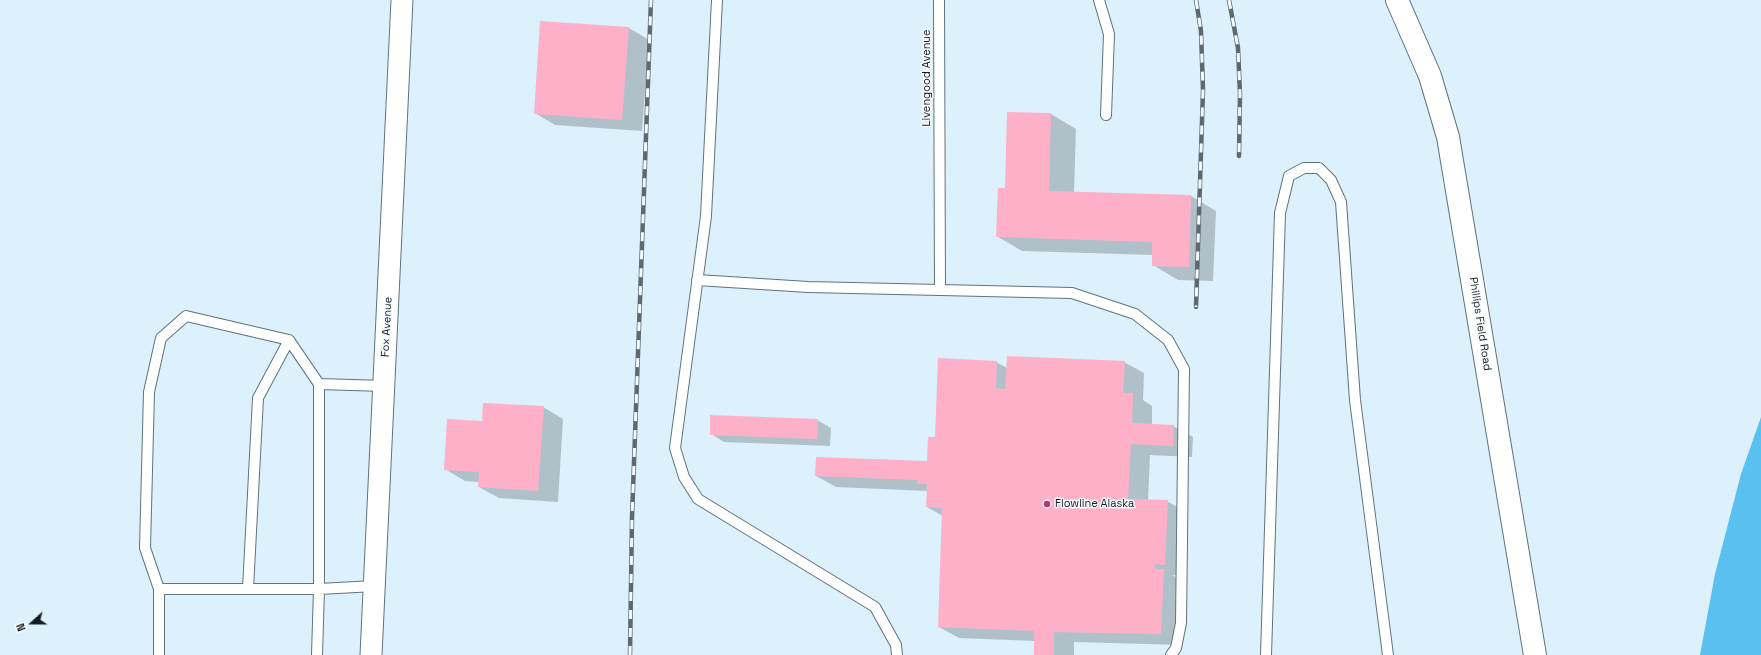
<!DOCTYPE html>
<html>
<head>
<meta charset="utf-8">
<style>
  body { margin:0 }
  #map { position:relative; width:1761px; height:655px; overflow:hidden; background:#dcf1fc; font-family:"Space Grotesk",sans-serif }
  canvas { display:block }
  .north { position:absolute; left:12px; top:603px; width:40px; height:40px; -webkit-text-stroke:3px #f7fbfd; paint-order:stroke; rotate:249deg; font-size:11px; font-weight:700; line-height:16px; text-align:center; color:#141c20 }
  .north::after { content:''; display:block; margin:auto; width:14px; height:18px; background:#141c20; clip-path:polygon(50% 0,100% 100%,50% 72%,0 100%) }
</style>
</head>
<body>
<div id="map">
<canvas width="1761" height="655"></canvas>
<div class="north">N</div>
</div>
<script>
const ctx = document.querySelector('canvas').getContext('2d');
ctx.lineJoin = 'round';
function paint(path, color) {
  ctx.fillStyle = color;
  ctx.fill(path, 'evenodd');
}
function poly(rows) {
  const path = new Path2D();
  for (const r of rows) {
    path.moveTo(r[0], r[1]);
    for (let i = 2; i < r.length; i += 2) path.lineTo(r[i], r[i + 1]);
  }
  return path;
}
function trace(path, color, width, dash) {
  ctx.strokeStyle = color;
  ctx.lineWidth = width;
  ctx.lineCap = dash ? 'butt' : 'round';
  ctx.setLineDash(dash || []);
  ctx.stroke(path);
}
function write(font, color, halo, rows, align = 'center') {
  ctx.font = font + ' "Space Grotesk",sans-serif';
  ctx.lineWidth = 3;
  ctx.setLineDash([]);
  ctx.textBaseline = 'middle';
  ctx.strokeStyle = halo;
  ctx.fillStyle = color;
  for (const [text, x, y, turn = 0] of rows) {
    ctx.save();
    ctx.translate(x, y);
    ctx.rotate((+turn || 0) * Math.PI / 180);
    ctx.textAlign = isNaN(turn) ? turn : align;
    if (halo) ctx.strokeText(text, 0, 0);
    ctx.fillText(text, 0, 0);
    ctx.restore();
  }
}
paint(poly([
  [1761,417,1761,655,1700,655,1715,574,1741,474]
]), '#59c0f0');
paint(poly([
  [541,22,629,28,649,40,642,131,555,125,535,113],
  [1051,114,1076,129,1074,193,1191,196,1216,211,1213,281,1178,280,1153,265,1153,255,1022,251,998,237,1006,189],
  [996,362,1007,368,1124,362,1144,373,1143,400,1152,406,1152,425,1173,426,1193,437,1192,457,1150,455,1148,501,1167,501,1187,513,1184,576,1172,575,1183,581,1181,645,1074,642,1074,655,1035,655,1035,641,959,638,939,627,943,516,927,507,928,491,836,487,816,476,928,462,936,438],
  [543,407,563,419,558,502,499,498,479,487,479,482,465,481,445,469,483,422],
  [817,420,831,428,830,446,724,442,711,434]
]), '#0003');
paint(poly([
  [540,21,629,27,622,120,534,114],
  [1007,112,1051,113,1049,191,1191,195,1189,267,1152,266,1152,242,996,237,998,188,1005,188],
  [1007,356,1125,361,1123,393,1133,393,1132,423,1174,425,1173,446,1131,444,1128,499,1168,500,1165,565,1155,564,1155,569,1164,569,1161,634,1054,632,1054,655,1034,655,1034,631,938,627,942,508,926,507,927,484,917,484,917,480,815,476,816,457,927,461,928,437,935,437,938,358,997,361,996,388,1005,389],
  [483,403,544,406,538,491,478,487,479,472,444,470,447,419,482,421],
  [710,415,818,419,817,439,710,435]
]), '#fdb0c7');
const service = poly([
  [717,0,706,216,675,448,684,477,698,499,875,607,896,645,897,655],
  [939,0,940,290],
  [1099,0,1109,34,1106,115],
  [697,280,808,287,1072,293,1135,314,1168,340,1184,369,1181,623,1176,648,1171,655],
  [159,589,145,548,149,392,161,338,186,316,289,340,319,384],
  [248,589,258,398,289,340],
  [159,655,159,589,319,589,319,384,384,386],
  [317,655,319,589,375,586],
  [1266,655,1280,213,1289,176,1304,168,1319,168,1331,180,1341,202,1355,400,1388,655]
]);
const minor = poly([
  [371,655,402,0]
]);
const tertiary = poly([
  [1397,0,1430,76,1448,137,1535,655]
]);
trace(service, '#60727c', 12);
trace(minor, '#60727c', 23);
trace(tertiary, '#60727c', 24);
trace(service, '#fff', 10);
trace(minor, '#fff', 21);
trace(tertiary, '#fff', 22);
const rail = poly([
  [1196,0,1201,31,1203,90,1196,307],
  [1229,0,1238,48,1240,94,1239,156],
  [630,655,632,517,651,0]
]);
trace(rail, '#5c6970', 4.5);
trace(rail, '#f7fbfd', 3, [9]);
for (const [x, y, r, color] of [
  [1047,504,4,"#bc326c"]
]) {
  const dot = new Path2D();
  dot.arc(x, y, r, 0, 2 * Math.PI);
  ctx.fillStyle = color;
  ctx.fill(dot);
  trace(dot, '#f7fbfd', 1.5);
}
write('11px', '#141c20', '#f7fbfd', [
  ["Livengood Avenue",927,78,-90],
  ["Phillips Field Road",1480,324,81],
  ["Fox Avenue",387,327,-87]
]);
write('11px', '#141c20', '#f7fbfd', [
  ["Flowline Alaska",1055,504]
], 'left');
</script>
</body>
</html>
